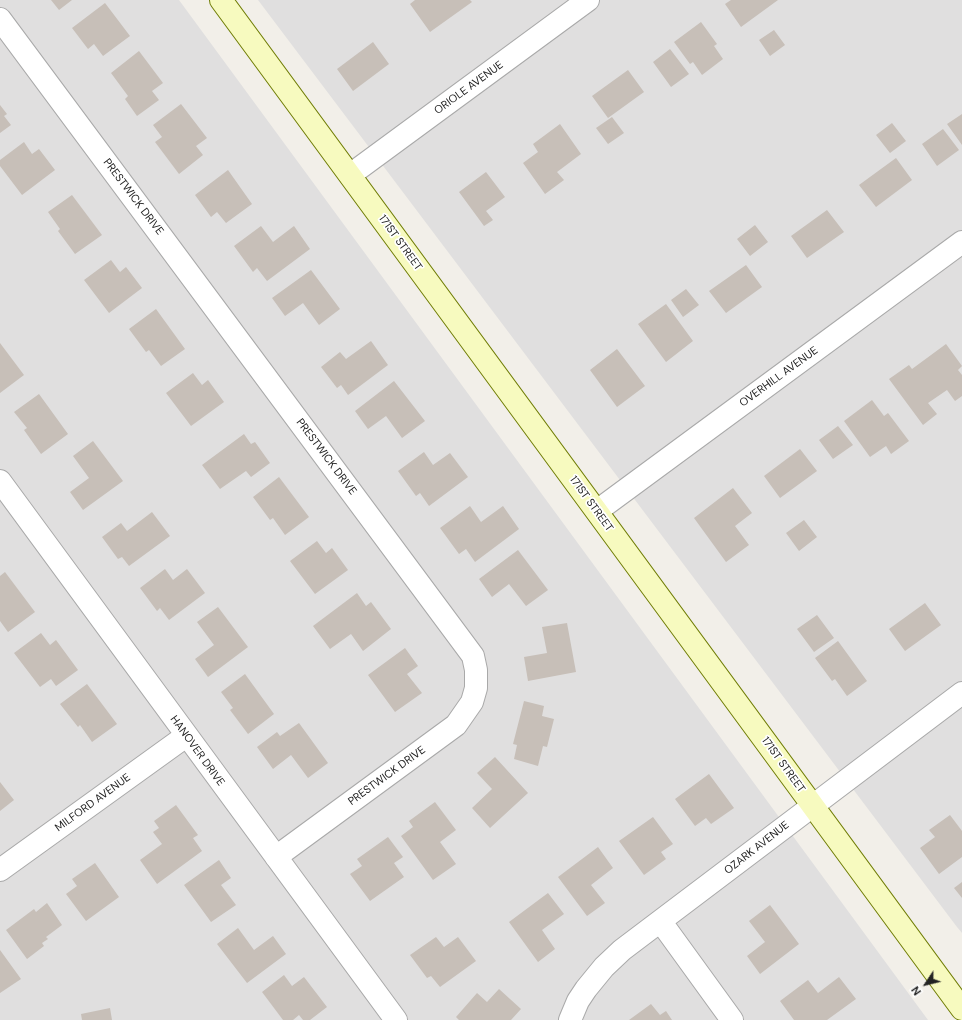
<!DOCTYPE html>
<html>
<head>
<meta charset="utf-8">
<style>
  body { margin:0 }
  #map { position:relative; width:962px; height:1020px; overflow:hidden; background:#f2efe9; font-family:"DM Sans",sans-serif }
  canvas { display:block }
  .north { position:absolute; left:906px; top:964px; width:40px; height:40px; -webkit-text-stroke:3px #fff; paint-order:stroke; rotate:235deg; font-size:11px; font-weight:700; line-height:16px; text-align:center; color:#222 }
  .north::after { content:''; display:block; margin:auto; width:14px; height:18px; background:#222; clip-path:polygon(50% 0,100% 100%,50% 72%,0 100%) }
</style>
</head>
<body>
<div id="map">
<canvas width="962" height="1020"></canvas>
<div class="north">N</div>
</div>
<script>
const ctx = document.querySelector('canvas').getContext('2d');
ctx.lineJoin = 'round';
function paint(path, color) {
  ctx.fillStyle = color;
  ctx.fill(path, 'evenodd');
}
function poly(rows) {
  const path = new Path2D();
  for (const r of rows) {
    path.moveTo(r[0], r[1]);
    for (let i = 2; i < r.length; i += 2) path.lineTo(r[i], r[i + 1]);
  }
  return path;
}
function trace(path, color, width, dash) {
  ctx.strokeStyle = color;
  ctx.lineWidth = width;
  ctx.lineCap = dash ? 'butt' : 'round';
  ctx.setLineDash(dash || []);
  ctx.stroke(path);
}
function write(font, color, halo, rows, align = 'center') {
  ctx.font = font + ' "DM Sans",sans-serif';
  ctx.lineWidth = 3.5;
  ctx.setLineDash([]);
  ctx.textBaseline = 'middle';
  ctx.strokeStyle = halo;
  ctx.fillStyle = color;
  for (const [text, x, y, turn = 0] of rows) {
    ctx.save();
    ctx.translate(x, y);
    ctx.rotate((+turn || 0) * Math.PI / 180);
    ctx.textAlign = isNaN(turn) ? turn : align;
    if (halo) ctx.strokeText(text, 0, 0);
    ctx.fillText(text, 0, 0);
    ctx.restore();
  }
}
paint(poly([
  [0,0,179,0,928,1020,0,1020],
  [258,0,962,0,962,933,957,927]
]), '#e0dfdf');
paint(poly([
  [51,0,72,0,59,10],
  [415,0,470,0,472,2,430,32,410,4],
  [731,0,778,0,741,27,725,4],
  [105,3,130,36,103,56,94,44,88,49,72,28],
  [701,22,717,44,714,46,723,59,702,75,693,62,690,64,674,42],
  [774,30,785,45,770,56,759,40],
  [373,42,389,64,353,91,337,69],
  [670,49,689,74,671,87,653,62],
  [139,51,163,83,152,91,159,100,137,116,125,99,128,96,111,73],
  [628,70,644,92,608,118,592,96],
  [181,104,207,138,196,146,203,155,179,174,155,142,162,137,153,125],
  [0,105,7,114,4,116,11,125,0,133],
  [962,114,962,145,947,124],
  [612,117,624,133,608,144,596,128],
  [892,123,906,141,890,153,876,135],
  [560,124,581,154,557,172,564,180,545,194,523,163,538,152,533,144],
  [943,129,959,150,937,166,922,144],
  [24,142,32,154,39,149,55,170,22,195,0,166,0,160],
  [896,158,912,180,876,207,859,185],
  [228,170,252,204,226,223,217,212,211,217,195,195],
  [486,172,505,197,486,211,493,220,484,226,459,192],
  [72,195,102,235,75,254,58,231,60,229,48,212],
  [827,210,844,232,807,258,791,236],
  [755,225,768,242,750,256,737,239],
  [261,226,273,242,294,226,310,249,267,281,257,268,253,272,234,246],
  [111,260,120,272,126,267,142,288,109,313,84,280],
  [746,265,762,287,726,313,709,291],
  [311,270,340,309,319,325,303,303,285,316,272,298],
  [686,289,699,305,683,317,671,300],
  [666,304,693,341,666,362,638,324],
  [156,309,185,349,161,366,149,350,146,352,129,329],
  [371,341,388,365,348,395,341,385,337,388,321,367,340,352,346,359],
  [0,343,24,375,0,393],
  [946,344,962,366,958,370,962,375,962,396,955,401,947,390,928,403,937,414,923,425,889,379,909,365,912,369],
  [617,349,645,386,617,407,590,370],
  [193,373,202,385,208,380,224,402,191,426,166,393],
  [394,381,425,421,402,438,386,416,368,429,355,411],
  [39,394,68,434,41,454,24,430,27,428,14,412],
  [872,400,884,416,888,413,909,441,891,454,886,446,870,457,844,421],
  [838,426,853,445,833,459,819,440],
  [244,434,251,444,255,442,270,463,251,477,246,471,220,489,202,465],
  [93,441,123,481,83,510,70,492,89,478,73,456],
  [800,449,817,471,780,498,764,476],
  [424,452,433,465,450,453,468,477,429,506,420,493,416,496,398,471],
  [279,477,309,517,285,535,273,518,270,520,253,497],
  [733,488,752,513,735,526,749,545,726,562,694,518],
  [470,506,481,522,503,506,519,529,475,562,466,549,459,554,440,528],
  [152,512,170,536,129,566,122,557,118,559,102,537,121,523,127,531],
  [804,520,817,537,799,551,786,533],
  [317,541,326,553,332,548,348,570,315,594,290,561],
  [518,550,548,590,526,606,509,584,492,597,479,579],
  [165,569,173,580,187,569,205,593,169,620,160,608,157,611,140,588],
  [5,572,35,612,8,632,0,621,0,576],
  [357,593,366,606,371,602,391,629,363,651,351,634,330,649,313,626],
  [925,603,941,625,905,651,889,629],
  [218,607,248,647,208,677,195,659,214,645,197,622],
  [817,615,834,638,814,652,797,629],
  [567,623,576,672,528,681,524,657,547,653,542,627],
  [41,633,50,645,56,640,78,670,56,686,51,679,40,687,14,653],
  [838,641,867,681,847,696,835,679,832,681,815,658],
  [405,648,418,666,407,674,422,693,395,712,368,675],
  [245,674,274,714,248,734,230,710,233,708,221,692],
  [87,684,117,724,92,742,80,725,78,727,60,704],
  [524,701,544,706,542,716,554,719,547,747,543,746,538,766,514,759,517,745,513,744],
  [299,723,328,763,308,778,291,755,273,769,257,747,277,732,280,736],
  [495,757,528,793,490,828,472,808,492,789,477,773],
  [709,774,734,808,711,824,706,818,695,826,675,799],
  [0,782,14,800,0,811],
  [435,802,456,830,440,842,456,864,433,880,401,836,413,827,409,821],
  [176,805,198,835,193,838,202,851,157,884,140,860,162,844,153,832,159,828,154,821],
  [950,815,962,831,962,857,939,874,920,848,935,837,929,830],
  [653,817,673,844,661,852,666,859,644,875,619,841],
  [388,837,403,857,394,863,404,877,370,901,350,874,362,866,357,859],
  [598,847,613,868,591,885,605,903,587,916,558,877],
  [219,860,231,878,221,885,236,905,211,922,184,885],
  [95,863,119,897,86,921,66,894,77,886,72,879],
  [962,882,962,898,954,888],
  [548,893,564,914,542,930,555,949,538,962,509,922],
  [47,903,62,925,46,937,48,939,42,943,44,946,27,959,6,930,34,909,36,912],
  [770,905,799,944,760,974,747,956,765,942,749,921],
  [238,928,254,950,273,936,286,954,247,983,217,944],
  [436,937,444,947,458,937,476,961,440,987,431,976,427,978,410,955],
  [0,950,21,979,0,993],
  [284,975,292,986,304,977,327,1007,310,1020,303,1020,299,1015,293,1020,283,1020,262,992],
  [839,977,856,999,827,1020,794,1020,780,1001,808,980,818,993],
  [499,989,521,1009,511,1020,459,1020,456,1017,477,993,487,1002],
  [651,1004,660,1015,666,1011,672,1020,629,1020],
  [110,1008,112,1020,82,1020,81,1014]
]), '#c7bfb8');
const street = poly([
  [0,19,473,656,476,670,476,688,472,702,456,725,276,857],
  [350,175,588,0],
  [0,481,396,1020],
  [597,511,962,242],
  [0,870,186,736],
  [661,922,732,1020],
  [570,1020,578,1001,586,989,604,967,622,950,962,693]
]);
const secondary = poly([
  [221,0,962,1009]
]);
trace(street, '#a9a9a9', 24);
trace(secondary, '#707d05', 24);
trace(street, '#fff', 22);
trace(secondary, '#f7fabf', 22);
write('11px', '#222', '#fff', [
  ["ORIOLE AVENUE",469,88,-36],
  ["PRESTWICK DRIVE",133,197,53],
  ["171ST STREET",400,243,54],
  ["OVERHILL AVENUE",779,377,-36],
  ["PRESTWICK DRIVE",326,457,53],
  ["171ST STREET",591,504,54],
  ["HANOVER DRIVE",197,751,54],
  ["171ST STREET",783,765,54],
  ["PRESTWICK DRIVE",387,776,-36],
  ["MILFORD AVENUE",93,803,-36],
  ["OZARK AVENUE",757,848,-38]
]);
</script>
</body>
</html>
